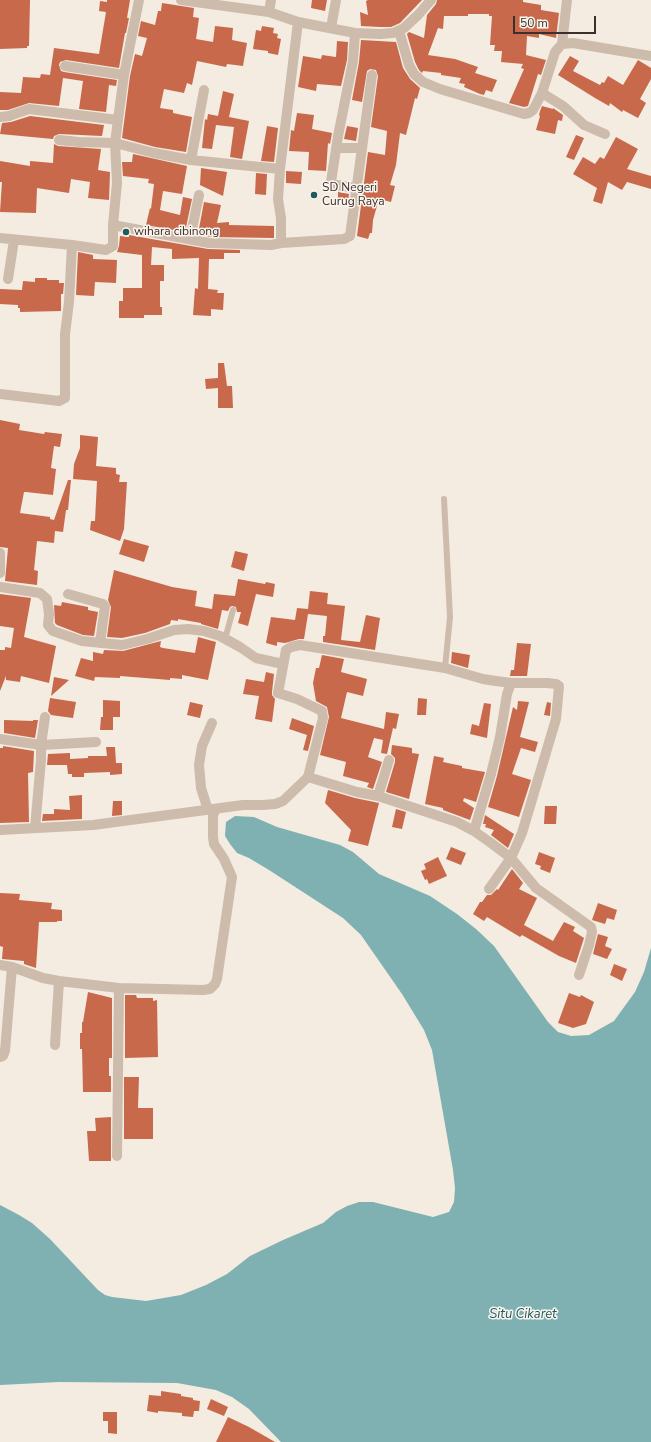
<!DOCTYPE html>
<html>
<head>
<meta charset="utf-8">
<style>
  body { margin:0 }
  #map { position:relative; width:651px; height:1442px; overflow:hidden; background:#f4ebe1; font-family:"Nunito Sans",sans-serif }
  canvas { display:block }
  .scale { position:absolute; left:513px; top:16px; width:83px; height:18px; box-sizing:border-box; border:2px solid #3b302b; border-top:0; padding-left:5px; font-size:12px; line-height:14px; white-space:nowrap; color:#3b302b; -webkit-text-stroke:3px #fbf5ee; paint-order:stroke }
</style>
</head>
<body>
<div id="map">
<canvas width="651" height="1442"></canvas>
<div class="scale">50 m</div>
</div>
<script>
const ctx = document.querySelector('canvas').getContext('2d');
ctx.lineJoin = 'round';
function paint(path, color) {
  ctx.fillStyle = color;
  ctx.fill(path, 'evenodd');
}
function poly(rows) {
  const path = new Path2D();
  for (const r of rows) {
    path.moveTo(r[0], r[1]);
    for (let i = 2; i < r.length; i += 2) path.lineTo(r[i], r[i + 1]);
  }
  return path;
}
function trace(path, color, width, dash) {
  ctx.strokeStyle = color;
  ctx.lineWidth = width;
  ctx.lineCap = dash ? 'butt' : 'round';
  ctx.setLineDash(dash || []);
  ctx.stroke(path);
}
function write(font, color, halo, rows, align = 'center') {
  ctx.font = font + ' "Nunito Sans",sans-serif';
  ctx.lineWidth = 3;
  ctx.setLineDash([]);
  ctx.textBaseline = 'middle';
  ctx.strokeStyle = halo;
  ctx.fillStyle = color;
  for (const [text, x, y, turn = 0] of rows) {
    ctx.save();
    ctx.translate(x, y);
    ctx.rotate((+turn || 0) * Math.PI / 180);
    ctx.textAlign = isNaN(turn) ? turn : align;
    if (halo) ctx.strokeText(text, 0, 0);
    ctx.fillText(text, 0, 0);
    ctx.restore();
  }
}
paint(poly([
  [235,816,254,817,277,827,340,845,353,852,379,874,430,896,457,914,476,929,494,946,548,1022,558,1032,571,1036,589,1035,614,1021,635,992,644,972,651,948,651,1442,281,1442,249,1409,232,1397,216,1390,177,1383,59,1382,0,1385,0,1205,19,1215,32,1223,50,1239,98,1290,105,1295,112,1297,146,1301,181,1295,206,1285,227,1274,250,1256,283,1240,323,1223,336,1212,347,1206,359,1202,373,1202,433,1217,449,1212,454,1202,455,1188,453,1170,432,1050,424,1030,402,994,361,935,343,918,269,870,249,858,237,853,230,844,225,836,226,822]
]), '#7fb0b2');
paint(poly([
  [0,0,30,0,29,46,27,46,27,48,0,49],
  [107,0,130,0,127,18,129,18,126,33,125,33,119,68,66,60,60,62,59,65,61,71,64,72,117,80,116,86,109,85,106,112,79,109,83,81,63,78,59,106,29,103,8,110,0,110,0,92,21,93,23,77,40,78,41,74,50,75,54,48,99,54,106,12,99,11,100,1,107,2],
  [312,0,327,0,325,11,311,8],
  [368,0,422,0,400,23,391,27,380,27,361,26,360,12,368,15,366,1],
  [437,0,523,0,523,2,541,5,541,10,559,13,556,38,539,34,539,38,527,36,526,55,546,60,541,75,538,74,528,106,524,107,509,103,524,69,521,68,523,64,501,62,502,51,494,51,495,45,490,45,492,16,489,16,489,14,468,14,468,16,444,16,443,29,438,28,428,55,455,59,478,67,475,73,497,80,492,92,486,90,484,95,480,94,464,87,465,84,459,83,461,78,441,75,441,73,423,71,422,73,419,70,415,62,407,34,409,32,424,38,427,15,436,4],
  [162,3,194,8,193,17,199,18,196,39,213,42,215,26,233,28,232,40,247,43,243,66,227,64,226,67,197,61,192,85,187,83,184,93,164,89,160,108,173,110,173,113,192,117,186,152,155,147,122,138,130,76,135,54,142,56,147,38,138,36,141,21,155,25,158,11,161,11],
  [262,26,274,28,273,33,278,34,277,38,281,39,278,55,268,53,268,51,253,49,256,30,261,31],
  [361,40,396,42,403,68,410,79,420,88,417,99,415,98,406,135,400,133,396,165,390,185,395,186,391,202,379,199,373,220,372,233,370,233,368,239,357,236,368,152,385,155,387,131,371,127,378,76,376,70,370,69,367,71,362,102,352,100,359,62],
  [337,41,348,42,347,60,341,86,317,84,316,91,298,87,303,56,321,59,322,55,336,57],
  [570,56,579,61,573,71,600,85,602,82,604,83,608,76,623,85,638,60,651,68,651,79,640,99,646,103,638,118,623,110,622,112,610,103,609,106,595,98,558,75],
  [223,91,234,94,229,117,249,121,242,159,230,157,234,127,216,125,212,149,202,148,205,119,207,120,208,114,218,116],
  [542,106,553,109,553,108,563,115,562,121,558,120,555,134,536,130,540,116,539,115,540,111],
  [297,113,314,115,312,129,332,133,330,144,328,143,326,171,308,170,309,152,289,151,291,130,294,131],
  [30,116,104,125,102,136,59,134,54,136,53,139,0,134,2,123,11,122],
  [267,126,278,128,274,162,261,161],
  [347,126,358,128,356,141,344,139],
  [576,135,584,138,574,160,566,157],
  [616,137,638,149,627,169,651,176,651,189,627,182,622,190,608,182,602,204,593,201,597,188,573,174,583,157,595,164,600,157,604,159],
  [54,144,58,146,101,149,98,170,110,172,109,200,88,198,90,182,71,179,69,193,37,188,36,213,0,212,2,182,0,182,0,161,30,166,30,161,53,163],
  [133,154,187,166,182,194,163,191,160,210,180,215,183,197,192,199,185,232,146,225,150,208,151,209,154,184,148,183,149,179,123,176,122,162,132,162],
  [201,168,227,172,223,196,200,185],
  [286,171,302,172,301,184,286,183],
  [256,173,267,174,266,195,255,194],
  [338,192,349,194,348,201,338,201],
  [204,202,221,205,217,223,229,222,229,225,274,226,274,238,210,237,198,234],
  [129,235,208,249,240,250,240,253,224,253,224,259,209,259,208,289,218,290,217,293,224,293,223,310,211,309,211,316,193,315,195,288,198,289,199,258,172,259,172,249,152,247,151,265,164,265,164,281,160,281,160,307,162,307,162,315,144,315,144,318,119,318,119,301,123,301,123,288,142,288,142,255,117,252,119,246,120,236,129,237],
  [78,252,93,255,93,259,117,260,116,283,95,282,94,296,76,295],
  [35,278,47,278,47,280,59,280,59,283,64,283,63,294,61,294,61,311,20,312,20,308,18,308,18,305,0,304,0,289,22,290,23,281,35,282],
  [218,363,224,363,227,386,232,386,233,408,218,408,218,388,206,389,205,379,218,378],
  [0,420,20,424,19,430,44,434,45,432,62,434,60,447,54,446,51,468,56,469,53,495,26,492,24,492,20,513,50,517,50,519,54,520,68,480,71,480,68,510,66,510,63,532,55,531,54,543,37,541,34,570,38,571,37,585,5,581,8,548,0,547],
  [80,435,98,437,96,466,116,468,116,474,120,475,119,482,127,482,124,529,120,541,90,530,91,521,95,521,97,481,73,479,74,464,80,448],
  [124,539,149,546,144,562,119,554],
  [235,551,248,554,244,571,231,567],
  [114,570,172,587,197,591,195,606,212,609,214,594,235,596,238,579,265,584,266,582,275,584,273,597,256,594,248,626,238,623,241,612,237,612,236,607,232,606,230,607,228,611,222,610,218,629,201,624,201,623,178,619,178,621,171,620,170,624,145,633,122,638,107,637,111,607,108,600],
  [310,591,328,593,327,604,345,606,341,640,360,642,366,615,380,618,375,650,323,642,323,636,325,636,327,616,308,614,304,639,299,639,285,643,277,642,277,646,266,643,271,617,295,620,297,608,308,609],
  [0,594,31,598,24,637,56,646,49,683,21,676,20,682,6,680,6,676,0,691,0,650,5,650,5,647,11,648,14,628,0,626],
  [62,602,88,607,88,610,98,612,94,636,83,635,57,625,55,623,54,605,61,606],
  [198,637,216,642,208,680,182,675,182,679,170,678,170,680,120,676,120,678,95,677,94,681,75,676,81,658,93,661,93,652,103,654,104,650,123,651,161,641,160,647,163,648,195,653],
  [517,643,531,644,527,676,510,676,511,670,514,670],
  [452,652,470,655,468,668,451,663],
  [322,655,344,659,341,672,367,679,363,696,347,692,341,718,384,729,386,712,399,714,396,729,393,728,387,754,381,753,383,740,374,738,368,757,382,762,373,789,367,787,369,783,343,776,346,762,320,755,329,717,327,707,316,701,313,683,316,668,319,668],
  [266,672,274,674,272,692,272,695,275,699,272,722,255,719,259,696,243,694,246,679,264,682],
  [54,677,69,680,51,696],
  [50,698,76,702,73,718,51,715,48,711],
  [418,698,427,699,426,715,417,715],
  [103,700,120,701,120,717,113,717,113,730,100,730,101,717,103,717],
  [518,701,529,702,520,737,538,742,535,752,521,748,512,774,531,780,519,817,488,807,497,776,513,707,517,710],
  [190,702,203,705,200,718,187,715],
  [547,702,551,703,550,716,544,715],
  [484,703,491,704,487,738,470,734,472,724,479,726],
  [292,718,314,726,308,751,303,750,307,735,289,729],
  [4,720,33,721,33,720,38,720,35,738,4,733],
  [392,745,412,748,412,753,419,754,409,799,386,792,395,762,395,758,391,754],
  [3,746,34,751,33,772,28,773,29,822,0,823,0,748,3,748],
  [106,747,115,747,116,763,122,763,122,774,110,775,110,772,84,773,84,777,72,777,72,774,68,774,67,765,47,765,48,754,70,753,70,759,88,758,88,756,107,756],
  [434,756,444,758,443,762,462,766,462,768,485,772,476,802,464,798,463,801,474,808,470,820,443,810,443,808,425,804],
  [328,790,355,798,379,803,368,846,348,841,351,830,325,803],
  [82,795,82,819,42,821,43,814,54,814,54,809,70,810,69,796],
  [113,801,122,801,122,815,112,816],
  [545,806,557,806,556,824,544,824],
  [396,809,406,812,402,829,392,827],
  [485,815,514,834,508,848,491,835,494,830,485,827,486,824,483,824],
  [451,847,466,853,461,865,446,859],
  [539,852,555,858,550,873,540,869,541,866,535,864],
  [438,857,447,876,429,884,427,879,425,880,421,871,426,869,424,864],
  [512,869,523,883,519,889,537,898,524,925,553,941,564,922,575,927,573,931,584,938,576,963,559,956,522,935,520,937,487,917,484,921,473,914,480,902,482,902,487,895,491,895,497,889,498,890],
  [0,893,20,894,19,900,52,903,51,909,62,910,62,921,57,921,57,922,39,922,36,968,24,964,24,961,2,959,3,947,0,946],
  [598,903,617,910,614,920,607,918,605,924,592,920],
  [598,934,608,937,605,946,612,949,607,959,593,954],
  [614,964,627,969,622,981,610,975],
  [88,992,112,998,112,1058,109,1058,109,1076,111,1076,111,1092,83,1092,82,1049,80,1049,80,1033,82,1033,82,1022,83,1022],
  [569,993,580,997,581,995,594,1002,586,1024,573,1028,558,1023],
  [125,995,136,995,137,998,153,998,153,1001,157,1000,158,1057,125,1058],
  [124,1077,139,1077,138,1108,153,1108,153,1139,124,1139],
  [111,1117,111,1161,89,1161,87,1131,96,1131,95,1118],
  [161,1391,181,1394,181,1396,193,1398,193,1400,200,1401,199,1411,194,1411,193,1417,182,1416,182,1413,158,1411,158,1413,147,1411,149,1395,161,1396],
  [211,1399,228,1407,224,1416,207,1409],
  [103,1412,117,1412,117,1434,108,1433,108,1421,103,1421],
  [228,1417,249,1427,275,1442,216,1442]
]), '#c8694b');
trace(poly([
  [444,499,450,617,445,668],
  [225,639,233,610]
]), '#cdbbac', 6);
trace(poly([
  [181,0,269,12,298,22,355,33,380,34,393,33,404,28,418,15,431,0],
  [269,12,271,0],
  [331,28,336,0],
  [399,31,409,65,414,74,423,82,440,89,524,114,529,113,533,110,542,93,555,52,562,44,573,43,651,56],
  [355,33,353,61,338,136,331,182,333,184,337,185,355,188],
  [562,44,567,0],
  [65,66,124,75],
  [542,93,563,106,584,125,605,134],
  [0,117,9,116,29,109,118,120],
  [59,140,79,142,115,143,154,153,191,160,280,169],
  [336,148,361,148],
  [191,160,204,90],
  [113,225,209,243,271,245,281,243,281,218,278,199,280,169,298,22],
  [0,238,72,245,106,250,113,246,113,225,117,183,115,143,118,120,124,75,139,0],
  [190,239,199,195],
  [281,243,344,239,350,236,372,75],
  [8,279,14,240],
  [0,394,59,401,65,398,65,334,69,302,72,245],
  [0,553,0,573],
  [0,587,40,593,47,599,49,614,48,625,53,631,82,641,122,645,147,639,174,630,188,629,204,631,220,636,240,647,256,658,283,664],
  [68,594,103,604,105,606,100,643],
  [0,739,41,745,96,742],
  [308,777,357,792,378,796,457,822,474,831,491,843,511,858,536,888,591,927,592,932,589,945,579,975],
  [378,796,389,760],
  [208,810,201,788,199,765,202,746,212,723],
  [35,828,41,760,41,745,45,717],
  [0,830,93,825,243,805,263,805,275,804,283,801,308,777,323,718,322,711,297,699,278,693,286,650,291,647,300,645,445,668,483,679,496,681,511,683,547,683,556,684,559,686,556,719,522,833,511,858,489,889],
  [474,831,491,774,500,737,507,694,511,683],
  [0,965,12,967,43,978,59,981,119,988,203,990,210,989,215,984,217,979,232,877,224,859,214,844,213,837,213,815,216,809],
  [55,1045,59,981],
  [0,1057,3,1056,5,1051,12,967],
  [117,1156,119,988]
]), '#cdbbac', 10);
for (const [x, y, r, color] of [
  [314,195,4,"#1f5a5e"],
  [126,232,4,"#1f5a5e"]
]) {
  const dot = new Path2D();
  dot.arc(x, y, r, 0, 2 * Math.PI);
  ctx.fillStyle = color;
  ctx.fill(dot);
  trace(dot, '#fbf5ee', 1.5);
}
write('12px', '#3b302b', '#fbf5ee', [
  ["SD Negeri",322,188],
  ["Curug Raya",322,202],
  ["wihara cibinong",134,232]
], 'left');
write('italic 13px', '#1f5a5e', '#fbf5ee', [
  ["Situ Cikaret",523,1315]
]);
</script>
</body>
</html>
